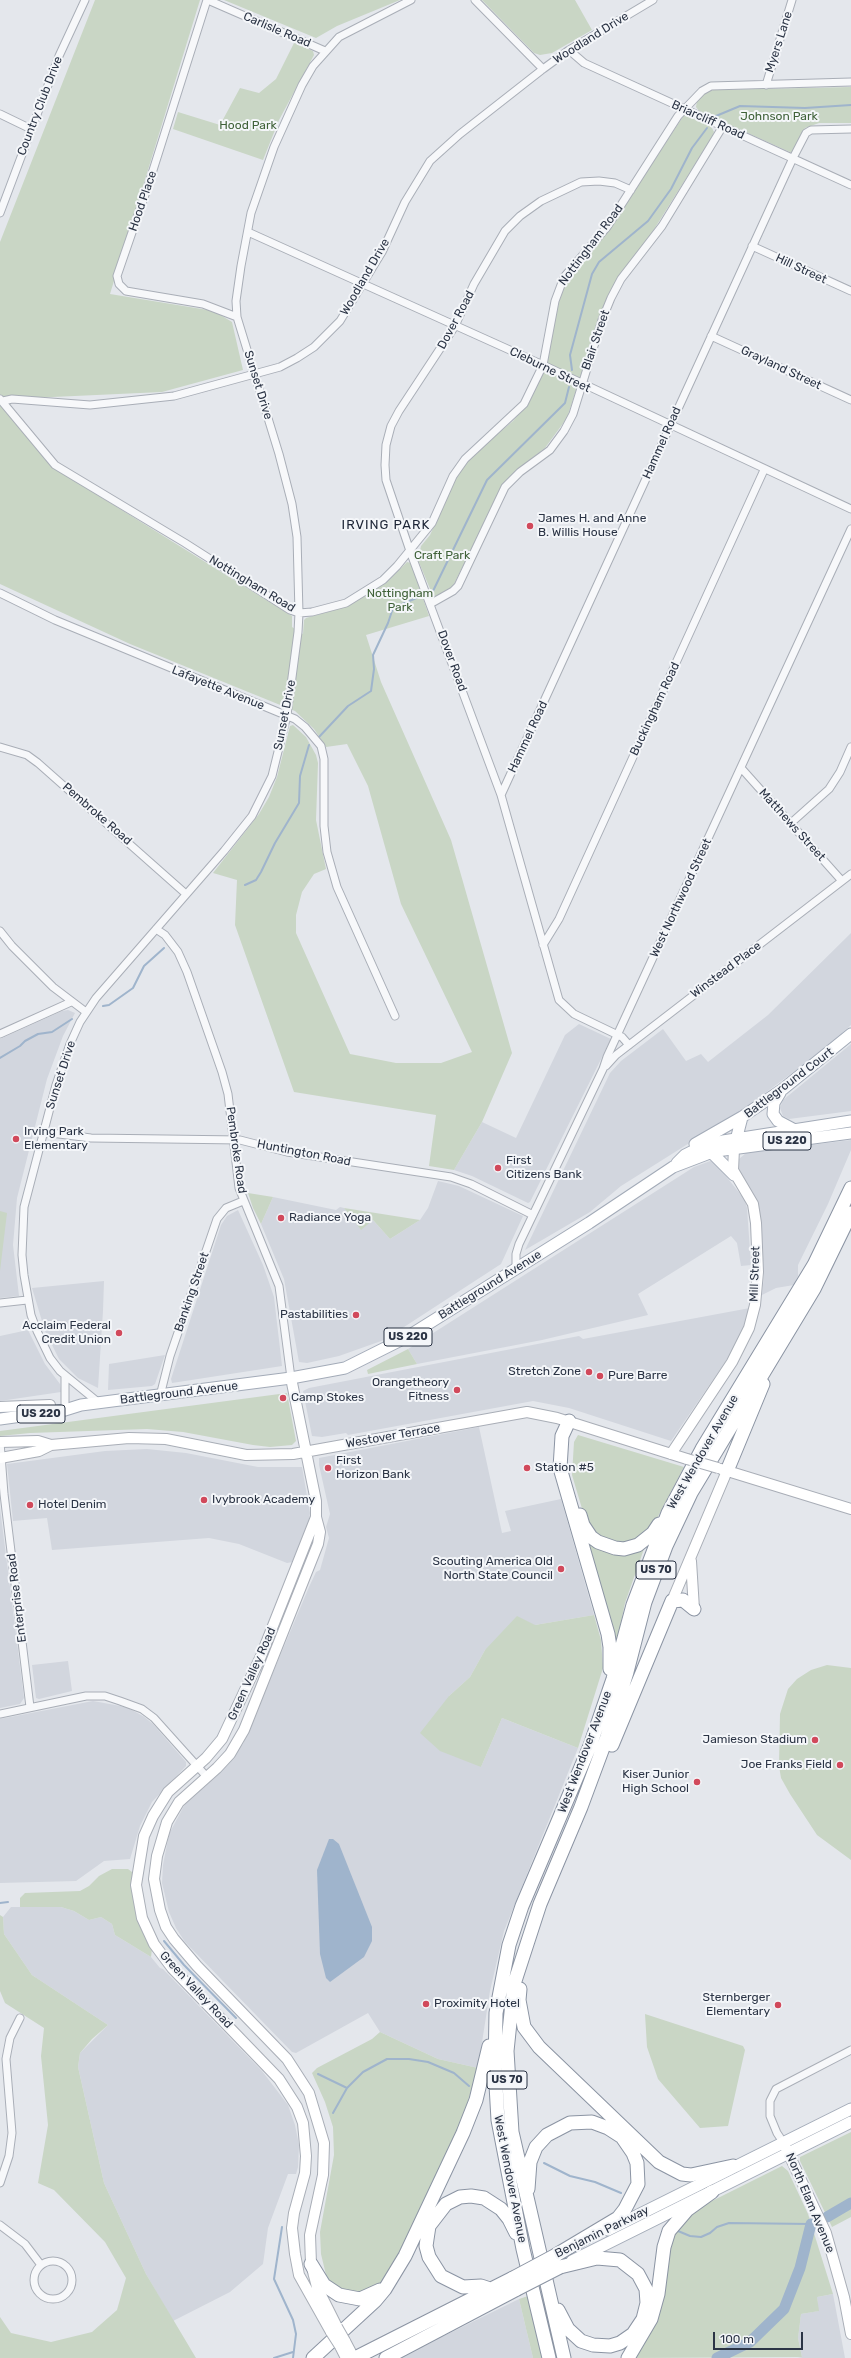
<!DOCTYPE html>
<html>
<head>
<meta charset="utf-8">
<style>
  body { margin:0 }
  #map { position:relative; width:851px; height:2358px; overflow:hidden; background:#e4e7ec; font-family:Rubik,sans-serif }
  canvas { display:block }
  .scale { position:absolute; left:713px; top:2332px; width:90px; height:18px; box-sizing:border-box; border:2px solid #2b3445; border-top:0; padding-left:5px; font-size:12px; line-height:14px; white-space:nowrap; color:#2b3445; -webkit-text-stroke:3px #f4f6f9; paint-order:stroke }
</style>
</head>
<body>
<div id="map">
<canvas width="851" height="2358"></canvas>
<div class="scale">100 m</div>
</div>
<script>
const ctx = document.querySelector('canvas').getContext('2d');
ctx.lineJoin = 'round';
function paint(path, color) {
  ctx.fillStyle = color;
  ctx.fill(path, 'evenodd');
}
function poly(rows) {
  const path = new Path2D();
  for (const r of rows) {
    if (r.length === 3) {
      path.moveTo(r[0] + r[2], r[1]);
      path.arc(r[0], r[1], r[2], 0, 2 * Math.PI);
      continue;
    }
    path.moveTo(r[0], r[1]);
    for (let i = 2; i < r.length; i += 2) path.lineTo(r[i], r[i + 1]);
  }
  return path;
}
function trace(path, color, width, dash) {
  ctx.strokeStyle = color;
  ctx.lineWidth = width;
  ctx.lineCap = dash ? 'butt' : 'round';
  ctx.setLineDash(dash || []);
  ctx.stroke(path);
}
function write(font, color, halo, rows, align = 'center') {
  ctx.font = font + ' Rubik,sans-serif';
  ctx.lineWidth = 4;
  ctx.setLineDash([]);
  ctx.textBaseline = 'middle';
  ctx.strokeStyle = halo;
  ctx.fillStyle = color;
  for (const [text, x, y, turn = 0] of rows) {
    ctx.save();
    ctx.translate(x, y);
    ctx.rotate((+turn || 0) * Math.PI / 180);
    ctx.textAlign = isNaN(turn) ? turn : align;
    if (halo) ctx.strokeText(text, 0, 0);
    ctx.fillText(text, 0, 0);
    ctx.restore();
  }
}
paint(poly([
  [851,933,851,1025,823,1050,745,1108,621,1186,590,1212,525,1250,610,1073,621,1061,663,1029,686,1061,701,1054,708,1062,768,1015],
  [68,1010,75,1013,63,1036,47,1079,17,1198,13,1245,19,1296,0,1298,0,1039,62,1011],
  [579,1024,611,1039,530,1202,528,1203,472,1176,454,1170,482,1122,516,1138,565,1035],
  [851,1044,851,1111,789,1119,783,1116,780,1108,783,1100],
  [851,1140,851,1150,828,1204,798,1265,798,1276,794,1285,776,1288,762,1295,764,1275,760,1216,754,1196,738,1170,739,1159,746,1153],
  [713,1160,745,1200,747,1208,751,1265,741,1266,737,1243,731,1236,638,1294,648,1315,542,1340,417,1364,408,1349,694,1167],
  [438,1181,459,1186,523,1216,501,1264,384,1340,339,1356,307,1363,299,1362,284,1279,261,1224,273,1197,336,1210,340,1207,344,1208,361,1229,372,1219,390,1239,420,1220,428,1208],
  [238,1210,263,1265,274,1297,282,1366,172,1383,171,1379,221,1225,227,1216],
  [104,1281,103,1311,98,1388,78,1378,59,1359,45,1331,32,1288],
  [750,1308,745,1325,732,1352,671,1441,569,1408,533,1401,348,1435,346,1433,322,1437,312,1436,303,1391,309,1388,579,1336,583,1339],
  [28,1330,45,1364,60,1384,61,1392,0,1401,0,1336],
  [165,1355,155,1384,152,1386,108,1390,109,1364],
  [479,1427,502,1533,511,1531,505,1511,561,1499,594,1615,535,1625,485,1650,470,1677,449,1696,481,1767,502,1718,578,1748,504,1931,490,1991,478,2068,438,2059,380,2032,368,2013,296,2053,292,2052,185,1942,176,1928,169,1912,162,1883,163,1865,169,1834,185,1804,220,1773,243,1744,309,1587,316,1572,320,1570,329,1538,326,1527,330,1514,319,1465,319,1458],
  [147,1449,186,1453,258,1467,302,1467,310,1513,309,1521,293,1562,287,1563,239,1544,209,1538,52,1550,47,1518,13,1521,7,1464,105,1451],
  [0,1508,24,1698,20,1704,0,1708],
  [68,1661,72,1691,39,1699,36,1698,32,1665],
  [93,1701,126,1707,143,1716,153,1724,186,1762,186,1766,152,1802,140,1826,130,1859,104,1861,76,1881,0,1883,0,1719],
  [11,1907,61,1907,74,1911,89,1920,101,1917,112,1924,115,1935,151,1957,160,1968,163,1969,262,2071,288,2105,295,2125,299,2145,298,2167,296,2174,288,2174,268,2228,263,2264,230,2292,173,2321,146,2274,104,2183,78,2067,80,2053,108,2025,32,1975,4,1934,3,1917],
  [833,2294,845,2358,797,2358,802,2357,798,2338,801,2314,818,2311,817,2297],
  [519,2299,533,2358,399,2358]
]), '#d2d6de');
paint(poly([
  [95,0,200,0,110,294,214,311,232,322,243,370,162,392,9,399,16,424,51,466,292,616,292,627,303,634,304,620,306,618,348,606,386,583,407,562,411,563,429,616,366,635,381,682,451,840,512,1053,482,1122,454,1170,429,1166,436,1115,294,1092,235,925,237,880,213,873,259,814,269,797,277,777,290,726,293,725,306,737,316,755,318,763,316,820,326,869,314,874,302,892,296,915,296,933,350,1054,396,1063,441,1063,472,1052,401,904,368,786,347,744,326,747,314,729,295,711,130,644,0,584,0,242],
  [224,0,400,0,337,26,316,38],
  [482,0,575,0,592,30,552,53,540,55,534,53],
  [294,43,313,51,314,55,279,120,263,160,173,129,178,112,220,125,240,88,259,93,276,79],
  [851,87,851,123,819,123,805,128,792,153,699,111,696,107,697,101,704,93,713,90],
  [684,115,711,126,714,132,712,137,653,231,612,291,601,313,567,418,545,448,517,470,503,485,454,584,449,591,436,597,433,596,418,560,421,546,430,535,456,478,465,465,476,452,513,421,526,405,544,371,559,302,567,279,608,231],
  [248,1193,273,1197,261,1224,253,1208],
  [344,1208,420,1220,390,1239,373,1220,361,1230],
  [0,1211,7,1213,0,1271],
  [408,1349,417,1364,368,1374,367,1370],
  [287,1393,296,1441,292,1445,270,1447,253,1445,183,1432,147,1429,30,1433,0,1436,0,1431],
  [578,1435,684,1467,654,1524,632,1543,604,1542,586,1522,572,1475,574,1442],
  [581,1529,592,1543,645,1546,625,1603,615,1652],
  [594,1615,601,1640,603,1668,578,1748,502,1718,481,1767,440,1751,420,1733,449,1696,470,1677,485,1650,517,1616,535,1625],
  [827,1665,851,1668,851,1860,817,1835,790,1794,781,1778,779,1766,780,1714,788,1689,797,1679,811,1670],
  [112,1869,128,1869,132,1872,136,1913,152,1949,151,1957,115,1935,112,1924,101,1917,89,1920,74,1911,61,1907,20,1907,20,1898,25,1893,80,1891,89,1886,99,1876],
  [0,1915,3,1917,4,1934,32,1975,108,2025,92,2039,80,2053,78,2067,104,2183,146,2274,196,2358,0,2358,0,2317,11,2333,51,2342,92,2332,117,2310,126,2278,105,2242,54,2190,38,2183,48,2125,41,2056,44,2028,5,2003,0,1991],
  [645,2014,743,2046,745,2050,728,2126,700,2128,658,2079,647,2047],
  [380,2032,438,2059,478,2068,458,2133,428,2198,392,2267,379,2285,359,2293,346,2292,333,2285,327,2279,321,2254,320,2232,334,2155,333,2127,325,2102,312,2073,317,2068,372,2039],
  [851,2132,851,2217,832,2227,800,2161,800,2157],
  [782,2166,788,2171,808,2214,833,2294,817,2297,819,2311,801,2314,798,2338,802,2357,634,2358,651,2332,659,2311,671,2236,698,2208],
  [528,2296,542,2358,533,2358,519,2299]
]), '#c9d6c5');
paint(poly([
  [329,1839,333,1839,339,1844,372,1927,372,1941,364,1957,330,1982,326,1978,320,1954,317,1870]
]), '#9fb4cc');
trace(poly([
  [716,116,740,106,805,108,851,105],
  [572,370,570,355,592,274,599,262,648,221,671,189,692,148,707,128],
  [433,591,487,480,565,403,569,387],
  [319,737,348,706,371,691,374,669,373,655,388,623,393,608,421,596],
  [245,885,256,880,261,872,275,843,299,803,300,776,309,745],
  [103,1006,109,1005,133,988,144,966,164,948],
  [0,1058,20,1046,25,1041,38,1034,52,1032,72,1019],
  [0,1903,8,1902],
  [164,1941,184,1965,236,2018],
  [318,2074,347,2088],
  [333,2113,347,2088,363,2072,387,2059,409,2059,428,2062,454,2073,469,2086],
  [544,2163,570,2176,595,2182,621,2193],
  [282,2227,274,2279,293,2320,296,2334,293,2358],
  [678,2231,690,2236,701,2237,710,2233,717,2227,729,2223,811,2224],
  [274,2358,293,2352]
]), '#9fb4cc', 2);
trace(poly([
  [827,2217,851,2203],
  [717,2358,750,2342,784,2309,800,2268,811,2224]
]), '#9fb4cc', 11);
const street = poly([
  [207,0,148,186,117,276,119,284,126,291,203,304,237,317],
  [208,0,325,51],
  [475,0,543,69],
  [569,50,584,63,851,185],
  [766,85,792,0],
  [0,114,31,129],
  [0,213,59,56,85,0],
  [248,232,543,365,851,509],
  [752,246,851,291],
  [711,336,851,400],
  [0,399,55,465,185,543,290,610,299,613,312,612,346,603,383,580,397,566,432,523,453,476,465,459,524,404,543,365,555,301,564,277,607,227,678,116,702,91,711,86,851,82],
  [3,401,12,399,90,405,174,396,280,367,297,358,314,347,340,321,382,252,405,202,430,161,460,134,543,69,569,50,653,0],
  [0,593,55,620,295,719,305,727,321,746,324,759,324,826,327,852,337,887,395,1016],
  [430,604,453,591,458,586,505,487,520,472,550,450,564,431,573,414,602,320,611,298,621,279,662,226,723,126],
  [0,747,27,755,38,763,186,894],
  [742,769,842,881],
  [501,795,793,158,806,133,811,130,851,129],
  [791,823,829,789,840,772,851,747],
  [156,929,165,935,178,952,187,972,222,1072,228,1094,239,1188,279,1286,291,1378],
  [0,931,12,946,53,987,86,1012],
  [543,945,559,919,764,470],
  [0,1034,71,1002],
  [629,1045,622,1037,574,1014,559,1000,501,795,410,551,386,480,385,465,386,445,391,426,399,411,455,326,474,284,505,231,520,216,541,201,581,182,599,181,615,183,631,190],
  [606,1066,616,1055,851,874],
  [43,1132,91,1138,240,1140,287,1152,451,1177,471,1184,533,1215],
  [516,1267,516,1254,519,1244,603,1069,607,1057,851,529],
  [0,1303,27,1300],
  [160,1396,170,1356,217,1219,226,1208,243,1201],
  [99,1403,60,1371,50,1358,37,1331,31,1315,24,1275,22,1255,24,1207,56,1085,70,1044,80,1022,96,998,224,851,252,816,272,776,287,715,298,632,299,613,297,537,292,504,279,454,237,317,236,301,241,266,251,213,274,147,302,85,313,66,339,37,411,0],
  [65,1404,65,1376],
  [0,1442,4,1494,30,1707],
  [0,1714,86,1696,105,1696,120,1701,142,1709,154,1718,207,1777],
  [783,2142,777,2133,770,2116,770,2101,776,2089,851,2050],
  [0,2183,9,2156,12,2133,6,2059,10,2038,20,2018],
  [0,2225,25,2244,41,2265],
  [53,2280,19]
]);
const secondary = poly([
  [291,1378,316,1501,316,1517,261,1656,222,1739,206,1758,168,1792,153,1816,144,1836,136,1885,142,1918,154,1944,172,1968,279,2079,297,2107,303,2123,306,2156,305,2173,294,2213,292,2228,295,2254,299,2275,331,2332],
  [0,1407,50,1405],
  [0,1442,38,1441,51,1445],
  [671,1454,732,1362,749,1328,755,1305,758,1272,756,1223,753,1204,733,1170,734,1149],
  [0,1458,39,1451,51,1445,129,1438,166,1439,246,1455,293,1454,527,1412,557,1418,687,1459],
  [721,1469,851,1509],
  [316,1517,320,1532,318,1544,244,1730,230,1754,217,1768,179,1802,167,1822,157,1856,154,1879,160,1910,166,1927,174,1939,197,1966,287,2059,309,2093,324,2143,323,2175,310,2235,311,2264,317,2287,337,2327],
  [691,1561,694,1609],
  [672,1601,727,1471],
  [783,2142,826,2233,844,2297,851,2334],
  [345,2341,354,2358],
  [340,2346,346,2358]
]);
const primary = poly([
  [780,1093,774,1103,773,1114,778,1121,793,1129],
  [695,1144,742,1117],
  [735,1144,742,1117,783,1089,851,1034],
  [712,1153,734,1175],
  [677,1163,685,1155,697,1149,723,1141,851,1121],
  [0,1419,65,1410,81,1405,291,1378,345,1368,407,1337,589,1223,673,1167,707,1154,724,1150,851,1133],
  [608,2230,851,2109],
  [572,2261,851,2122]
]);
const highway = poly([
  [569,1421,562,1436,560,1468,608,1634,610,1647,610,1669],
  [727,1471,763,1384],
  [580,1515,583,1525,591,1537,598,1542,615,1548,624,1549,638,1545,653,1533,659,1524],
  [612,1745,672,1601,683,1600,694,1609],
  [520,1989,519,2000,524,2027,539,2047,659,2162,682,2174,691,2175,733,2166],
  [528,2189,530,2162,536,2147,547,2135,570,2123,592,2122,608,2128,622,2137,633,2153,637,2163,638,2184,625,2209,618,2218,556,2255],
  [311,2264,324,2285,339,2295,360,2299,380,2290],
  [490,2289,481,2286,463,2287,441,2276,429,2257,426,2246,429,2226,446,2204,460,2197,471,2196,484,2198,501,2209,509,2219,516,2233],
  [558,2310,568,2329,581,2341,593,2345,610,2346,620,2343,633,2334,643,2319,647,2303,646,2289,638,2274,620,2260,597,2258,560,2267],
  [313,2358,375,2301,385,2289,405,2256,463,2133,476,2100,489,2046],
  [355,2358,513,2278],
  [386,2358,517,2289],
  [549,2358,523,2249,498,2120,495,2068,496,2013,509,1945,522,1906,590,1746,613,1679,633,1605,668,1513,702,1449,814,1265,851,1188],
  [564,2358,512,2132,507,2051,514,1984,540,1904,581,1807,607,1737,627,1672,645,1602,666,1546,691,1493,814,1289,851,1213],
  [628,2358,651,2319,658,2294,664,2247,669,2231,687,2210,712,2192]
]);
trace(street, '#a9aeb7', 9);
trace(secondary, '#a9aeb7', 12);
trace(primary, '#a3abb8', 13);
trace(highway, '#8b94a3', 15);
trace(street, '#f7f8fa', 7);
trace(secondary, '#fff', 10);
trace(primary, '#fff', 11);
trace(highway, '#fff', 13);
const secondaryBridge = poly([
  [687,1459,718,1468],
  [337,2327,345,2341],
  [331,2332,340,2346]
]);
const highwayBridge = poly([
  [513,2278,556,2255],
  [517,2289,560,2267]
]);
trace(secondaryBridge, '#a9aeb7', 12, []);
trace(highwayBridge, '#8b94a3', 15, []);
trace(secondaryBridge, '#fff', 10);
trace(highwayBridge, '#fff', 13);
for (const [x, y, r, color] of [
  [530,526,4,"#d1495b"],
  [16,1139,4,"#d1495b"],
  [498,1168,4,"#d1495b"],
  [281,1218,4,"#d1495b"],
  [356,1315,4,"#d1495b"],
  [119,1333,4,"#d1495b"],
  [589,1372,4,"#d1495b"],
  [600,1376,4,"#d1495b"],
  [457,1390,4,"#d1495b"],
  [283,1398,4,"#d1495b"],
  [328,1468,4,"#d1495b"],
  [527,1468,4,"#d1495b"],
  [204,1500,4,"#d1495b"],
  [30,1505,4,"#d1495b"],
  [561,1569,4,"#d1495b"],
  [815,1740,4,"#d1495b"],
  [840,1765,4,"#d1495b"],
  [697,1782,4,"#d1495b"],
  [426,2004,4,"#d1495b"],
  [778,2005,4,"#d1495b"]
]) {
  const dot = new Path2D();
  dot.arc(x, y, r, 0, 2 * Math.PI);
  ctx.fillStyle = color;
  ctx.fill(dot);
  trace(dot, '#f4f6f9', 1.5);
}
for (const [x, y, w] of [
  [787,1141,48],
  [408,1337,48],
  [41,1414,48],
  [656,1570,40],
  [507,2080,40]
]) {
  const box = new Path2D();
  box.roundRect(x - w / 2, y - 9, w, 18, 3);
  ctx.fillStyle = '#f4f6f9';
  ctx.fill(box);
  trace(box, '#2b3445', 1);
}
write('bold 11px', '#2b3445', null, [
  ["US 220",787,1141],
  ["US 220",408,1337],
  ["US 220",41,1414],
  ["US 70",656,1570],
  ["US 70",507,2080]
]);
write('12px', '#2b3445', '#f4f6f9', [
  ["Carlisle Road",277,30,23],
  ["Woodland Drive",591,38,-32],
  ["Myers Lane",779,42,-72],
  ["Country Club Drive",40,106,-69],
  ["Briarcliff Road",708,120,24],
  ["Hood Place",143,201,-71],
  ["Nottingham Road",591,245,-53],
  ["Hill Street",801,269,25],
  ["Woodland Drive",365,277,-60],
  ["Dover Road",456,320,-62],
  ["Blair Street",596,340,-71],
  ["Grayland Street",781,368,25],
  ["Cleburne Street",550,370,26],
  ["Sunset Drive",258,385,73],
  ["Hammel Road",662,443,-66],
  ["Nottingham Road",252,584,31],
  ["Dover Road",452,661,70],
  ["Lafayette Avenue",218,688,22],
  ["Buckingham Road",655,709,-65],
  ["Sunset Drive",285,715,-79],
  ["Hammel Road",528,737,-65],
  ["Pembroke Road",97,814,41],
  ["Matthews Street",792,825,48],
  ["West Northwood Street",681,898,-65],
  ["Winstead Place",726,970,-37],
  ["Sunset Drive",61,1075,-72],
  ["Battleground Court",789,1083,-37],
  ["Pembroke Road",236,1150,82],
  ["Huntington Road",304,1153,11],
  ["Mill Street",755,1274,-88],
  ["Battleground Avenue",490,1285,-32],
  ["Banking Street",192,1292,-71],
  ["Battleground Avenue",179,1393,-7],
  ["Westover Terrace",393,1436,-10],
  ["West Wendover Avenue",703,1452,-60],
  ["Enterprise Road",17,1598,-97],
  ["Green Valley Road",252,1674,-66],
  ["West Wendover Avenue",585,1752,-69],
  ["Green Valley Road",196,1990,47],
  ["West Wendover Avenue",510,2179,79],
  ["North Elam Avenue",810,2203,67],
  ["Benjamin Parkway",602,2232,-26]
]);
write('12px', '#3f6138', '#f4f6f9', [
  ["Johnson Park",779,117],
  ["Hood Park",248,126],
  ["Craft Park",442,556],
  ["Nottingham",400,594],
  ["Park",400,608]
]);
write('12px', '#2b3445', '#f4f6f9', [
  ["James H. and Anne",538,519],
  ["B. Willis House",538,533],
  ["Irving Park",24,1132],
  ["Elementary",24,1146],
  ["First",506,1161],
  ["Citizens Bank",506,1175],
  ["Radiance Yoga",289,1218],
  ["Pastabilities",348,1315,"right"],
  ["Acclaim Federal",111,1326,"right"],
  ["Credit Union",111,1340,"right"],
  ["Stretch Zone",581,1372,"right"],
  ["Pure Barre",608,1376],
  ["Orangetheory",449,1383,"right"],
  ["Fitness",449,1397,"right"],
  ["Camp Stokes",291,1398],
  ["First",336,1461],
  ["Horizon Bank",336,1475],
  ["Station #5",535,1468],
  ["Ivybrook Academy",212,1500],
  ["Hotel Denim",38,1505],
  ["Scouting America Old",553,1562,"right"],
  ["North State Council",553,1576,"right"],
  ["Jamieson Stadium",807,1740,"right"],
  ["Joe Franks Field",832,1765,"right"],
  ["Kiser Junior",689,1775,"right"],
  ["High School",689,1789,"right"],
  ["Sternberger",770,1998,"right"],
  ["Elementary",770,2012,"right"],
  ["Proximity Hotel",434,2004]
], 'left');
ctx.letterSpacing = '1px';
write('13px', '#1d2536', '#f4f6f9', [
  ["IRVING PARK",386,525]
]);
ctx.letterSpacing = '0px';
</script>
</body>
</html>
